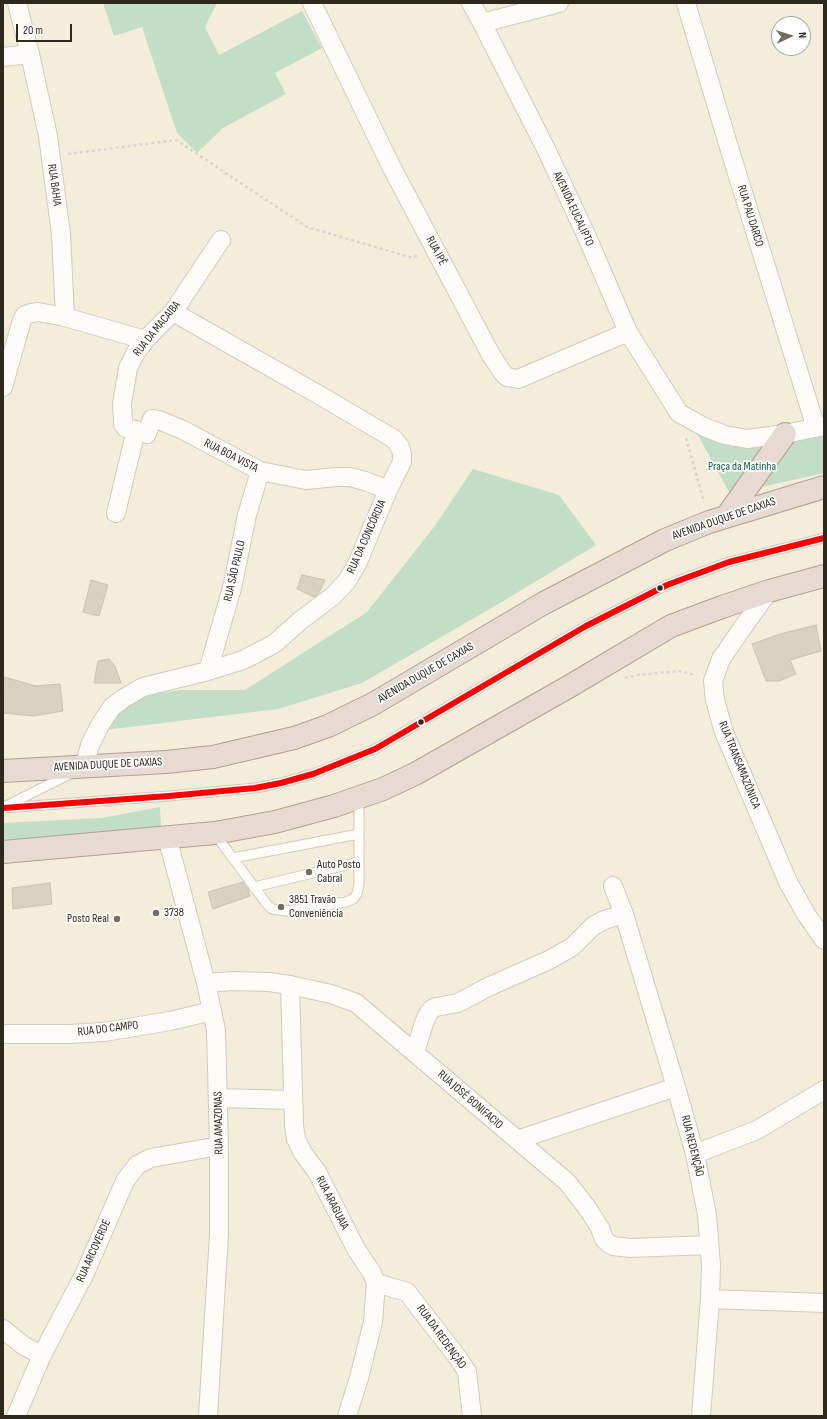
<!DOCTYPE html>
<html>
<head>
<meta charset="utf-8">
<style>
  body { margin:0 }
  #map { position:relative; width:827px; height:1419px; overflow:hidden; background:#f4edda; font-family:"Sofia Sans Condensed",sans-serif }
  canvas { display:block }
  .frame { position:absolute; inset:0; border:4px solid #2e291d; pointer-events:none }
  .north { position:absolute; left:771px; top:16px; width:40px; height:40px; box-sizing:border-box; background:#fff; border:1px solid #aba9a5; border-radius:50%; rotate:86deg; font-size:11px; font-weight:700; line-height:16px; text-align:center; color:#2e291d }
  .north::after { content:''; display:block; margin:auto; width:14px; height:18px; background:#736e5f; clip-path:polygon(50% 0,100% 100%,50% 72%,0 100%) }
  .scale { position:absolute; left:16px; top:24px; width:56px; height:18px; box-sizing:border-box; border:2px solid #2e291d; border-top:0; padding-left:5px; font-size:12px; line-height:14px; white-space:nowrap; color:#2e291d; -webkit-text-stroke:3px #fff; paint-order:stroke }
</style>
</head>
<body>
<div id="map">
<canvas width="827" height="1419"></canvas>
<div class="frame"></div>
<div class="north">N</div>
<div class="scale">20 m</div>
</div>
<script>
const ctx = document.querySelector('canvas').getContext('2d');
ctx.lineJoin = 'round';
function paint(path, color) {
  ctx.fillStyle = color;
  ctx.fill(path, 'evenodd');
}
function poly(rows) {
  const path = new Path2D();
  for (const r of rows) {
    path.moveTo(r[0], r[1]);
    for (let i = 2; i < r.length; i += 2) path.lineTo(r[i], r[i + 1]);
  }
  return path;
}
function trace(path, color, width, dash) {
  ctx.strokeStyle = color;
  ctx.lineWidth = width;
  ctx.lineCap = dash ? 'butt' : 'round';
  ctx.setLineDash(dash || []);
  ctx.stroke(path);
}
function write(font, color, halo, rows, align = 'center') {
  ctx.font = font + ' "Sofia Sans Condensed",sans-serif';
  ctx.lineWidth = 3.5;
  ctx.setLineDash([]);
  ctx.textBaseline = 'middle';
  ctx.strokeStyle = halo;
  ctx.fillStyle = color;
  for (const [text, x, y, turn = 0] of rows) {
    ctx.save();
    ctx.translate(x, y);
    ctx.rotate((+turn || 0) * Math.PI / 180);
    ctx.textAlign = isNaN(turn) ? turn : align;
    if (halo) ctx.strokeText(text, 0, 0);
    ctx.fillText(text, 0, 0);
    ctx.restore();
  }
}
paint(poly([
  [103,3,217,3,205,27,219,55,302,11,322,48,275,73,286,94,223,128,197,153,177,133,142,27,114,36],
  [694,428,746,444,824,431,824,473,730,494],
  [473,469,559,495,596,545,500,603,362,683,278,709,105,730,110,701,180,690,245,690,367,612,434,527],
  [160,807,161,826,3,844,3,823,102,818]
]), '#c2dec7');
const building = poly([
  [302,575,325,580,319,593,314,597,297,589,302,575],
  [91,580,108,585,99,616,83,612,91,580],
  [816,625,821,651,790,660,796,674,779,681,766,681,752,644,780,634,816,625],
  [109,659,115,666,121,683,94,683,98,661,109,659],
  [4,677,36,686,60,684,63,711,33,716,3,713,4,677],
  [243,882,248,889,250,896,213,909,208,892,243,882],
  [50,883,52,904,13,909,12,888,50,883]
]);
paint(building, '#d8d2be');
trace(building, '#c7c2b4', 1);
const service = poly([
  [6,806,72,773],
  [3,808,169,796,255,788,281,783,313,774,375,749,586,626,667,585,729,562,824,538],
  [215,834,266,903,272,909,286,911,346,902,353,899,357,894,359,884,359,798],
  [233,858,359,834],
  [254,887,359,862]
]);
const minor = poly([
  [17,3,30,54,48,136,61,234,65,317],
  [312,3,391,166,491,355,503,373,507,377,518,379,628,332],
  [471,3,482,23,546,149,587,237,628,332,679,413,704,427,725,435,747,439,785,434,824,426],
  [686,3,728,144,816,428],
  [482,23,559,3],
  [3,57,30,54],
  [3,387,22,320,25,315,31,313,38,312,65,317,145,340],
  [136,430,147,434,152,419,159,420,183,430,260,471,306,480,336,477,350,477,365,481,388,490],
  [116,513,136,430,126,428,123,424,123,420,122,404,128,368,136,352,145,340,173,312,221,240],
  [769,591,748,620,721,659,713,681,715,700,724,732,788,882,806,914,824,940],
  [208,671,232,588,247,515,260,471],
  [84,767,90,745,100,725,112,707,124,698,143,687,208,671,243,660,274,644,301,620,333,596,347,581,357,564,388,490,402,462,402,454,400,447,394,439,321,396,173,312],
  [167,837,206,983,216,1030,219,1146,219,1234,208,1416],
  [613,886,624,914,676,1087,695,1154,707,1215,711,1265,710,1299,701,1416],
  [206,983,233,981,269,982,290,985,331,994,356,1003,567,1182,588,1209,600,1228,604,1239,608,1243,613,1246,630,1248,709,1245],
  [290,985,294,1125,296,1139,303,1153,317,1172,356,1249,372,1273,376,1283,373,1322,359,1378,347,1416],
  [3,1034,68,1034,104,1032,170,1021,212,1011],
  [415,1052,424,1023,429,1012,432,1009,436,1007,458,1003,488,987,549,960,572,947,593,926,604,920,624,914],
  [218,1098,293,1100],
  [517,1140,676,1087],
  [695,1154,757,1130,824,1090],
  [376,1283,407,1292,458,1358,467,1372,472,1416],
  [710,1299,824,1303],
  [3,1329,24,1346,42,1355],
  [16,1416,42,1355,84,1275,125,1181,137,1165,151,1158,219,1146]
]);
const trunk = poly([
  [727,516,785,434],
  [3,771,166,762,213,757,294,738,328,726,373,704,544,603,665,540,709,522,824,487],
  [3,852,215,833,275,822,334,806,383,789,415,774,570,686,671,626,722,607,769,591,824,576]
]);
trace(service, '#d1cbbc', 11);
trace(minor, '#d1cbbc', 20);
trace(trunk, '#b29f90', 24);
trace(poly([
  [68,154,176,140,307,227,413,258,417,255],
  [686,438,704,502],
  [625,678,638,675,679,671,695,675]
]), '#d8d5d0', 2.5, [3, 3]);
trace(service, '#fdfcf9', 9);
trace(minor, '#fdfcf9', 18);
trace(trunk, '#e6dad2', 22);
trace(poly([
  [3,808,169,796,255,788,281,783,313,774,375,749,586,626,667,585,729,562,824,538]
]), '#f00', 6);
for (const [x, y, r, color] of [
  [660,588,3.5,"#2e291d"],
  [421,722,3.5,"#2e291d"],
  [309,872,4,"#736e5f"],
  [281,907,4,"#736e5f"],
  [156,913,4,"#736e5f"],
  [117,919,4,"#736e5f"]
]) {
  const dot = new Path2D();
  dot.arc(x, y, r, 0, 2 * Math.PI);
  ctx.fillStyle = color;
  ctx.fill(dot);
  trace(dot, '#fff', 1.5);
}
write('12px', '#2e291d', '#fff', [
  ["RUA BAHIA",54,185,82],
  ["AVENIDA EUCALIPTO",573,209,65],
  ["RUA PAU DARCO",750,216,73],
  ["RUA IPÊ",436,251,62],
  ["RUA DA MACAIBA",157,329,-51],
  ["RUA BOA VISTA",231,456,27],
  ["AVENIDA DUQUE DE CAXIAS",724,519,-19],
  ["RUA DA CONCÓRDIA",367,537,-66],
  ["RUA SÃO PAULO",235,571,-77],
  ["AVENIDA DUQUE DE CAXIAS",426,673,-30],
  ["AVENIDA DUQUE DE CAXIAS",108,765,-3],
  ["RUA TRANSAMAZÔNICA",739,765,68],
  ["RUA DO CAMPO",108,1029,-7],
  ["RUA JOSÉ BONIFACIO",470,1100,41],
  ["RUA AMAZONAS",219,1123,-91],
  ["RUA REDENÇÃO",692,1146,76],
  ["RUA ARAGUAIA",332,1203,63],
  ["RUA ARCOVERDE",94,1251,-66],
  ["RUA DA REDENÇÃO",441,1337,54]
]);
write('12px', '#0f5f45', '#fff', [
  ["Praça da Matinha",742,467]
]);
write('12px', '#2e291d', '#fff', [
  ["Auto Posto",317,865],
  ["Cabral",317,879],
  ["3851 Travão",289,900],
  ["Conveniência",289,914],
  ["3738",164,913],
  ["Posto Real",109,919,"right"]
], 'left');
</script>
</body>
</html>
